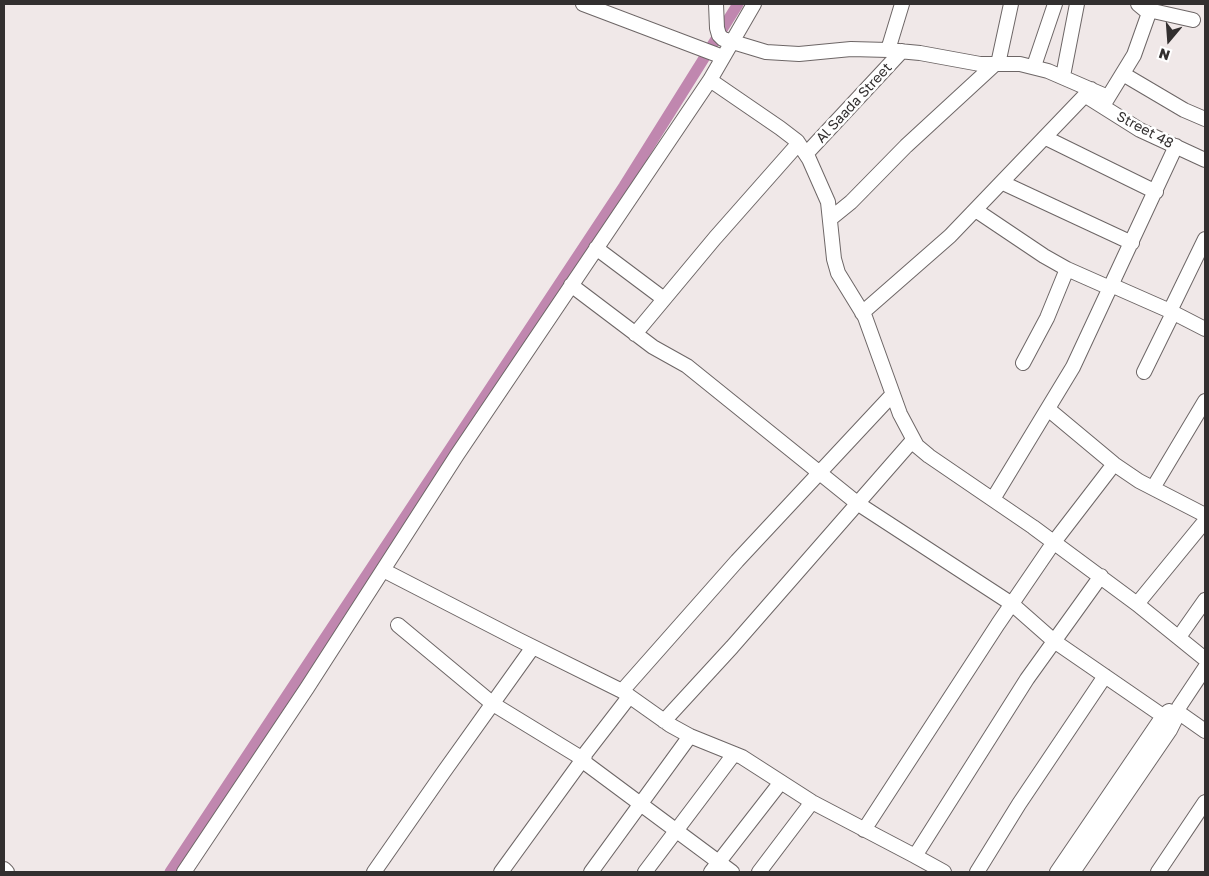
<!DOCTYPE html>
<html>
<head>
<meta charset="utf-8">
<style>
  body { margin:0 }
  #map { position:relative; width:1209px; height:876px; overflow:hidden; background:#f0e8e8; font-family:"Golos Text",sans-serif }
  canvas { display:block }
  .frame { position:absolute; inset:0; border:5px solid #322f2f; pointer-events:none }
  .north { position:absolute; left:1144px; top:15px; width:50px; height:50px; -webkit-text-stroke:4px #fff; paint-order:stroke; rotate:198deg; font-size:14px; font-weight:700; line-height:20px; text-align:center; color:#322f2f }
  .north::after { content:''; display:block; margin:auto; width:18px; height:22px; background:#322f2f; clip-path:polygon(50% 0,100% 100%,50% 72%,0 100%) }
</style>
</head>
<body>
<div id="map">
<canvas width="1209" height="876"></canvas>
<div class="frame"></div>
<div class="north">N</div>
</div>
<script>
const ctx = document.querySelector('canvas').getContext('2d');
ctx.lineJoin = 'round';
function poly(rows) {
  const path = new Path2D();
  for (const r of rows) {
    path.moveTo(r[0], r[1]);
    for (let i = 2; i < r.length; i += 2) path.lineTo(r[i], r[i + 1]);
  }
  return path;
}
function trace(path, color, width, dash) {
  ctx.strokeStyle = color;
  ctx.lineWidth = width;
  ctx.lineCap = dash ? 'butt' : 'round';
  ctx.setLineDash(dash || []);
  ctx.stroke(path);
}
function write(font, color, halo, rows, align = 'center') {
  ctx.font = font + ' "Golos Text",sans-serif';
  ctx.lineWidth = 5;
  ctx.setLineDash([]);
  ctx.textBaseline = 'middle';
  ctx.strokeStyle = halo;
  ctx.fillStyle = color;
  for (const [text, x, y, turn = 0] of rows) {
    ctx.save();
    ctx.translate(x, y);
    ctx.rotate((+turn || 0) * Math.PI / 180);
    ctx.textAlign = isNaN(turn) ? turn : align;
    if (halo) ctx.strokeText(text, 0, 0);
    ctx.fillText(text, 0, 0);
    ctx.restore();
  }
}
trace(poly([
  [170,872,624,186,738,4]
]), '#c087af', 11);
const minor = poly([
  [583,4,723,57],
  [716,4,717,28,719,35,723,39,766,52,799,54,851,49,888,50,920,53,980,64,1020,64,1048,71,1108,97],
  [1138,4,1144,9,1193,20],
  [888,50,902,4],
  [998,64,1011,4],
  [1034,66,1055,4],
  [1123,74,1184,110,1205,119],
  [1063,76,1077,4],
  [710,80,780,128,797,141,809,159,828,202,834,259,838,273,865,317,900,414,917,446,929,456,1033,527,1137,604],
  [1086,96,1140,130,1205,160],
  [1104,104,1134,55,1150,10],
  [1046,138,1156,192],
  [806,154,902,51],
  [1003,183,1132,243],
  [977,211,1044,256,1067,269,1110,288],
  [830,219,851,202,906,146,994,65],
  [596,248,664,299],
  [571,285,653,347,687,366,857,503,1012,604,1054,641,1163,716],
  [1111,285,1170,311,1205,329],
  [1170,311,1205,239],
  [862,313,950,236,1091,89],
  [635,334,715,238,798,144],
  [1023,363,1047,318,1067,269],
  [1144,372,1173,313],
  [1048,409,1114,464,1139,481,1205,515],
  [1153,488,1205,401],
  [993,499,1073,367,1176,146],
  [1205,521,1137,604,1205,659],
  [383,570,517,639,622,691,670,725,690,736,742,757,812,802,915,856,1027,679,1101,576],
  [398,625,493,704,583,759,501,872],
  [1179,637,1205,600],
  [622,691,737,561,892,395],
  [629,697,585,754,584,762,732,872],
  [1178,712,1205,731],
  [664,721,732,647,913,440],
  [864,830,998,624,1054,542,1114,464],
  [915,856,944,872],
  [4,869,7,872],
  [184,872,307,688,457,455,710,80,754,4],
  [374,872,443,773,533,647],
  [591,872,690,736],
  [645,872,734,754],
  [711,872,781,782],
  [759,872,812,802],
  [977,872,1019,804,1105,676],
  [1057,872,1163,716,1169,711],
  [1073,872,1170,730,1176,718,1179,707,1205,668],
  [1158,872,1205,802]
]);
trace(minor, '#6d6666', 16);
trace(minor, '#fff', 14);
write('14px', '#322f2f', '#fff', [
  ["Al Saada Street",854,103,-47],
  ["Street 48",1145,130,28]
]);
</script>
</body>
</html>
